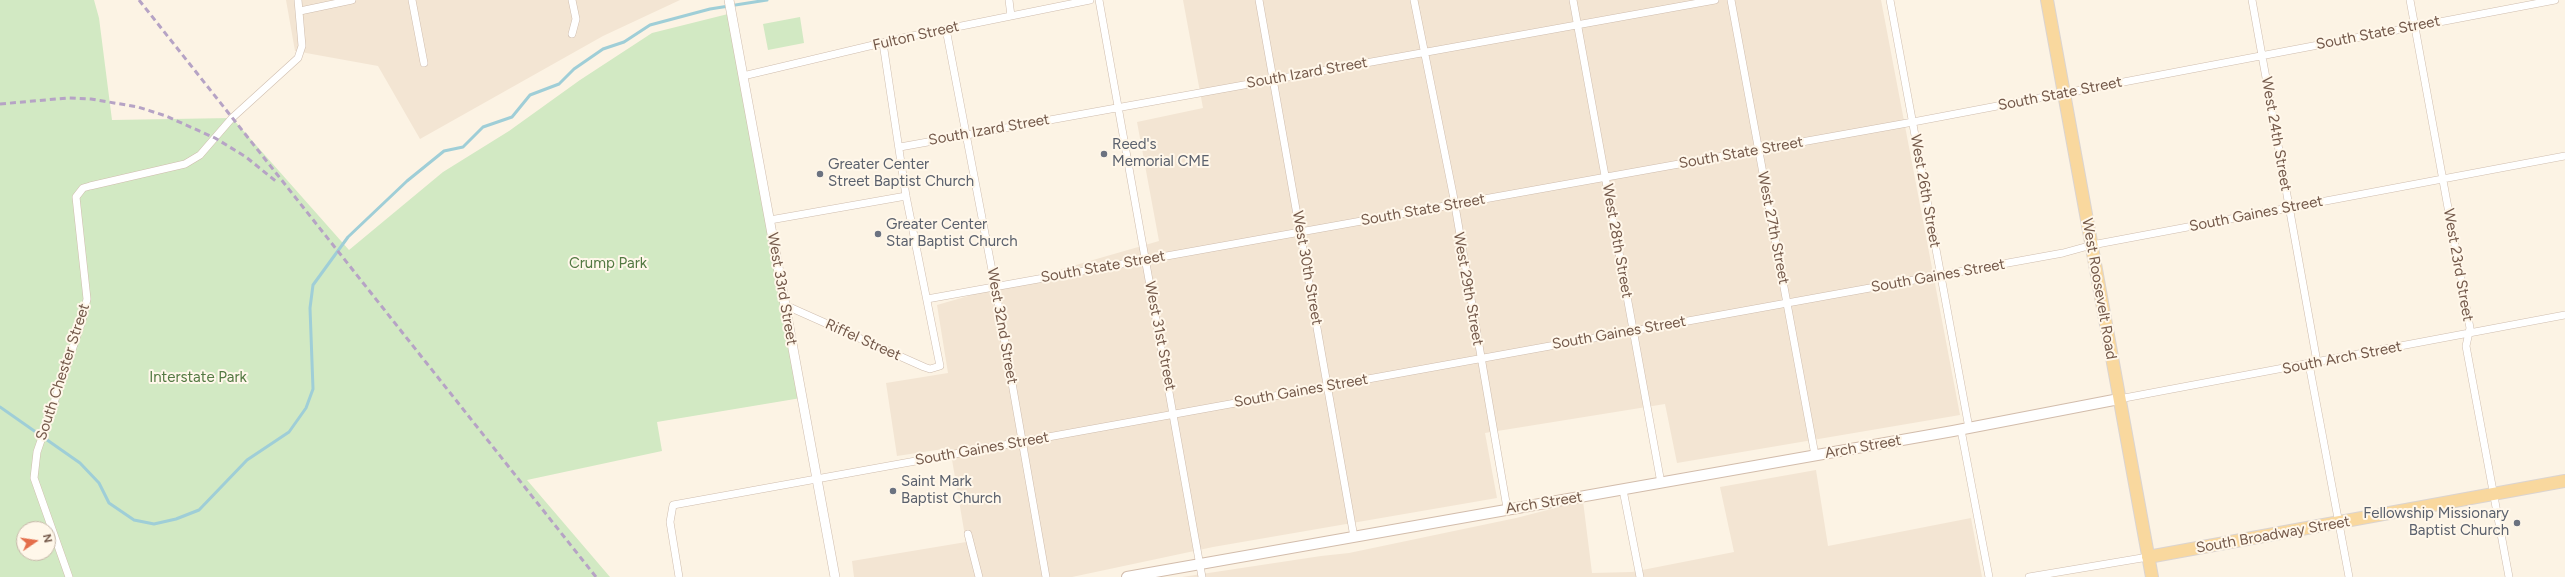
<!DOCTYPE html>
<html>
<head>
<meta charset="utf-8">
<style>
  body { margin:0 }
  #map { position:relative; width:2565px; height:577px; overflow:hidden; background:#fcf3e4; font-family:Figtree,sans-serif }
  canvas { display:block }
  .north { position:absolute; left:16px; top:521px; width:40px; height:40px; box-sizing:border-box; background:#fff7ea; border:1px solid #c7b8aa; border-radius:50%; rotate:77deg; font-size:11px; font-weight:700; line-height:16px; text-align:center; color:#74594a }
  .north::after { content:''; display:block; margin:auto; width:14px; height:18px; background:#e46e4b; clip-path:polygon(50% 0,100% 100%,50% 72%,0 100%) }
</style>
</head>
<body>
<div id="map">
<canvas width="2565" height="577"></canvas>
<div class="north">N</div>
</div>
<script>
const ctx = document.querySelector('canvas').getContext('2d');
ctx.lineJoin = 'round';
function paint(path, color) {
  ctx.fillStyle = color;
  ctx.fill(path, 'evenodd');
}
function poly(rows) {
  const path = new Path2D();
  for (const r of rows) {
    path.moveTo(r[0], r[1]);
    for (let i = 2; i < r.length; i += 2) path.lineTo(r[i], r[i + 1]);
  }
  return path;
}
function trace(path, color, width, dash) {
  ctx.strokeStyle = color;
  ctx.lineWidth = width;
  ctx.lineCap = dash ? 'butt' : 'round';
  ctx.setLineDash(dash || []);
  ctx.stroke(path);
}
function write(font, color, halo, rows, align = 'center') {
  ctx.font = font + ' Figtree,sans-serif';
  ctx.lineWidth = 4;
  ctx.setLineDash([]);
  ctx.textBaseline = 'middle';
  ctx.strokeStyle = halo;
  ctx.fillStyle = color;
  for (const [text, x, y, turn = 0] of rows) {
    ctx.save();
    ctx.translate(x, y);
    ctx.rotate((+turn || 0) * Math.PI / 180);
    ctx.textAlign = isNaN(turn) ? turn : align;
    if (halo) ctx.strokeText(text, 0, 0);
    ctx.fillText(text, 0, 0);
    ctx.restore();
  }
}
paint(poly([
  [286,0,680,0,603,36,420,139,378,66,295,51],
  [1183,0,1881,0,1960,415,1677,463,1665,404,1485,433,1497,498,1213,547,1072,577,854,577,852,561,966,542,950,448,897,456,886,383,948,373,937,305,1159,241,1137,122,1203,108],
  [1816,470,1828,546,1971,518,1982,577,1182,577,1321,556,1349,553,1516,518,1583,501,1592,573,1632,572,1734,552,1720,487]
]), '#f3e5d3');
paint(poly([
  [0,0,94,0,99,18,112,120,232,118,349,250,443,172,509,131,580,80,652,33,732,13,801,398,657,422,662,451,527,480,610,577,0,577],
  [24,529,48,529,48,553,24,553],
  [800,17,804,43,768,50,763,24]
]), '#d2e9c3');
trace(poly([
  [0,407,80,463,99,483,109,503,134,520,154,524,176,519,199,510,247,460,289,432,306,408,313,389,310,308,313,285,348,237,407,181,444,151,463,147,483,127,512,117,530,95,559,84,574,69,603,49,624,42,650,25,710,9,767,0]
]), '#9fced7', 3);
const minor = poly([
  [412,0,424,63],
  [572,0,576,19,572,34],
  [1009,0,1011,16],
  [1099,0,1202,577],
  [1259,0,1354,537],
  [1414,0,1453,194,1507,508],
  [1573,0,1661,483],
  [1731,0,1815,455],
  [1890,0,1969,428],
  [2252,0,2317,362],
  [2410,0,2470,328,2466,346,2509,577],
  [300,11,352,0],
  [946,29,995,286,1046,577],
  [743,76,907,37,1090,0],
  [900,147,1715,0],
  [770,220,906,196],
  [927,299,1913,122,2555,0],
  [787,306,924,367,930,369,940,366,906,196,883,43],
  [2309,364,2349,577],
  [2119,399,2565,315],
  [1961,430,1989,577],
  [1623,490,1640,577],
  [968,534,979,577],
  [69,577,34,478,37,452,82,321,87,299,76,197,83,188,90,186,185,164,200,155,232,118,298,58,302,46,298,0],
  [679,577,670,522,673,505,2063,253,2092,245,2565,156],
  [2029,577,2148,557]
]);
const tertiary = poly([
  [729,0,835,577]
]);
const secondary = poly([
  [1127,577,1953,431,2119,399]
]);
const primary = poly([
  [2047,0,2152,577],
  [2148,557,2565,481]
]);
trace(minor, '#cfbdae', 8);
trace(tertiary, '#cfbdae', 10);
trace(secondary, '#d2bcab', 12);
trace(primary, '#dbd4d0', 14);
trace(minor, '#fff', 7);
trace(tertiary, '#fff', 9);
trace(secondary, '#fff', 10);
trace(primary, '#f9d89e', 12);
trace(poly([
  [139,0,596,577],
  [0,104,68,98,91,99,138,107,166,116,215,138,246,157,278,183]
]), '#b6a3c5', 3, [6, 4]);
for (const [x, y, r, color] of [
  [1104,154,4,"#6b7280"],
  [820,174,4,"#6b7280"],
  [878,234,4,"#6b7280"],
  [893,491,4,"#6b7280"],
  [2517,523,4,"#6b7280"]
]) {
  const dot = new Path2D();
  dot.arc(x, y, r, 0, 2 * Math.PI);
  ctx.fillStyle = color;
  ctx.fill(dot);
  trace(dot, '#fff7ea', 1.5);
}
write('15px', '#74594a', '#fff7ea', [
  ["South State Street",2378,33,-11],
  ["Fulton Street",916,36,-13],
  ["South Izard Street",1307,73,-10],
  ["South State Street",2060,94,-11],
  ["South Izard Street",989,130,-10],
  ["West 24th Street",2276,134,80],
  ["South State Street",1741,153,-10],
  ["West 26th Street",1925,191,80],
  ["South State Street",1423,210,-10],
  ["South Gaines Street",2256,214,-11],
  ["West 27th Street",1773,228,79],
  ["West 28th Street",1617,241,80],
  ["West 23rd Street",2458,265,80],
  ["South State Street",1103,267,-10],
  ["West 30th Street",1307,268,80],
  ["South Gaines Street",1938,276,-10],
  ["West 33rd Street",782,289,80],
  ["West 29th Street",1468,289,80],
  ["West Roosevelt Road",2099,289,80],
  ["West 32nd Street",1002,326,80],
  ["South Gaines Street",1619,333,-10],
  ["West 31st Street",1160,336,79],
  ["Riffel Street",863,340,24],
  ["South Arch Street",2342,358,-11],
  ["South Chester Street",63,372,-72],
  ["South Gaines Street",1301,391,-10],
  ["Arch Street",1863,447,-10],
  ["South Gaines Street",982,449,-10],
  ["Arch Street",1544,503,-9],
  ["South Broadway Street",2273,535,-10]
]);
write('15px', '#5b616d', '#fff7ea', [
  ["Reed's",1112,145],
  ["Memorial CME",1112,162],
  ["Greater Center",828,165],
  ["Street Baptist Church",828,182],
  ["Greater Center",886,225],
  ["Star Baptist Church",886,242],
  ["Saint Mark",901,482],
  ["Baptist Church",901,499],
  ["Fellowship Missionary",2509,514,"right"],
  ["Baptist Church",2509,531,"right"]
], 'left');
write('15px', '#537942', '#fff7ea', [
  ["Crump Park",608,264],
  ["Interstate Park",198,378]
]);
</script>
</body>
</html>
